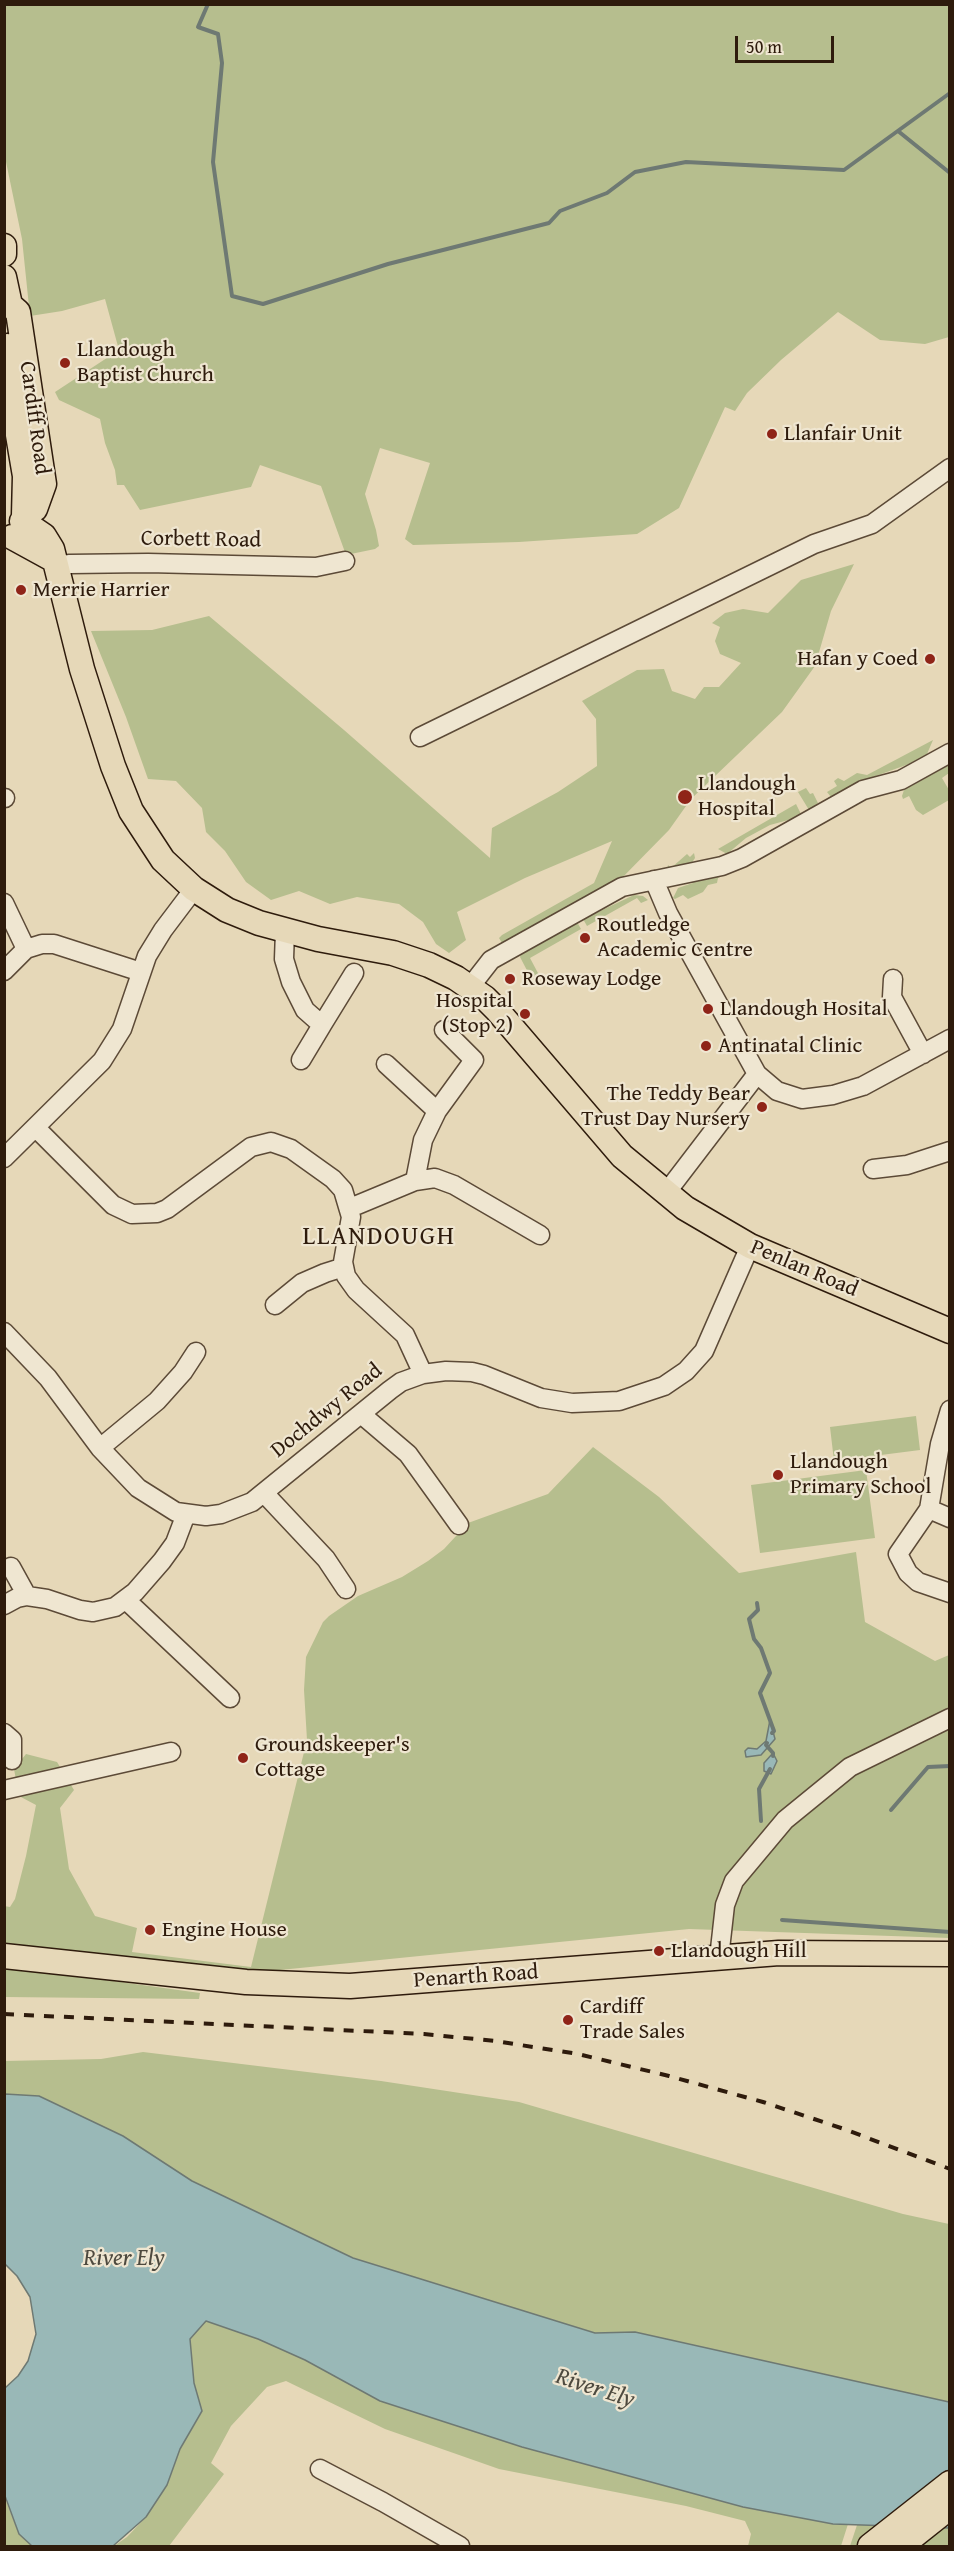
<!DOCTYPE html>
<html>
<head>
<meta charset="utf-8">
<style>
  body { margin:0 }
  #map { position:relative; width:954px; height:2551px; overflow:hidden; background:#e6d8b8; font-family:"Gentium Book Plus",serif }
  canvas { display:block }
  .frame { position:absolute; inset:0; border:6px solid #2e1b0c; pointer-events:none }
  .scale { position:absolute; left:735px; top:36px; width:99px; height:27px; box-sizing:border-box; border:3px solid #2e1b0c; border-top:0; padding-left:8px; font-size:18px; line-height:21px; white-space:nowrap; color:#2e1b0c; -webkit-text-stroke:4px #efe6d1; paint-order:stroke }
</style>
</head>
<body>
<div id="map">
<canvas width="954" height="2551"></canvas>
<div class="frame"></div>
<div class="scale">50 m</div>
</div>
<script>
const ctx = document.querySelector('canvas').getContext('2d');
ctx.lineJoin = 'round';
function paint(path, color) {
  ctx.fillStyle = color;
  ctx.fill(path, 'evenodd');
}
function poly(rows) {
  const path = new Path2D();
  for (const r of rows) {
    path.moveTo(r[0], r[1]);
    for (let i = 2; i < r.length; i += 2) path.lineTo(r[i], r[i + 1]);
  }
  return path;
}
function trace(path, color, width, dash) {
  ctx.strokeStyle = color;
  ctx.lineWidth = width;
  ctx.lineCap = dash ? 'butt' : 'round';
  ctx.setLineDash(dash || []);
  ctx.stroke(path);
}
function write(font, color, halo, rows, align = 'center') {
  ctx.font = font + ' "Gentium Book Plus",serif';
  ctx.lineWidth = 4.5;
  ctx.setLineDash([]);
  ctx.textBaseline = 'middle';
  ctx.strokeStyle = halo;
  ctx.fillStyle = color;
  for (const [text, x, y, turn = 0] of rows) {
    ctx.save();
    ctx.translate(x, y);
    ctx.rotate((+turn || 0) * Math.PI / 180);
    ctx.textAlign = isNaN(turn) ? turn : align;
    if (halo) ctx.strokeText(text, 0, 0);
    ctx.fillText(text, 0, 0);
    ctx.restore();
  }
}
paint(poly([
  [4,5,949,5,949,337,925,344,880,340,838,312,781,360,747,393,735,411,725,407,679,508,637,534,519,542,413,545,405,539,430,463,380,448,365,494,376,530,379,546,375,549,346,555,321,486,260,465,251,487,140,510,124,485,117,485,115,470,105,443,100,419,59,400,55,392,119,350,105,299,62,311,30,316,22,239,5,157],
  [854,564,831,611,815,666,782,712,691,799,669,830,618,882,507,945,502,943,499,938,502,935,594,883,612,841,525,878,457,912,466,940,449,953,436,944,423,922,399,904,357,897,330,904,299,891,271,900,246,882,225,851,206,832,202,808,176,781,148,779,126,717,91,631,152,630,209,616,344,730,490,858,492,828,558,792,597,766,596,719,582,701,637,670,664,669,672,691,695,699,704,687,719,687,741,663,720,654,715,641,720,627,712,623,725,613,743,609,768,613,801,580],
  [933,740,927,754,909,764,859,782,831,797,827,792,837,786,834,781,838,778,844,781,857,773,867,775],
  [949,765,949,773,942,778,949,790,949,800,923,815,916,810,909,796,903,799,902,796,904,790],
  [806,788,810,794,813,793,818,803,809,810,798,792],
  [796,804,801,814,792,819,770,825,746,838,727,854,718,849],
  [694,853,695,858,691,864,667,871,668,865,671,868,687,854,690,857],
  [729,872,718,878,717,883,708,885,703,892,688,899,683,895,675,899,673,898,678,888,693,883,693,879],
  [634,895,643,896,648,900,641,903,637,898,587,926,583,919],
  [577,922,581,929,530,958,539,975,532,980,520,957,521,954],
  [916,1416,920,1450,834,1461,830,1427],
  [593,1447,659,1497,739,1573,856,1552,865,1622,935,1661,949,1655,949,1938,689,1929,250,1973,5,1945,4,1906,10,1907,15,1899,26,1856,36,1805,19,1796,14,1769,26,1754,57,1762,74,1790,60,1808,69,1869,95,1916,137,1928,132,1952,251,1967,307,1740,304,1690,306,1657,323,1622,329,1616,358,1596,402,1577,428,1561,444,1549,468,1523,548,1494],
  [866,1470,875,1538,760,1553,751,1485],
  [4,1966,200,1993,199,1999,5,1997],
  [143,2052,381,2081,519,2102,903,2214,949,2224,949,2402,635,2332,595,2333,353,2258,191,2181,123,2136,39,2096,5,2094,4,2061,101,2059],
  [206,2321,258,2339,305,2360,380,2401,522,2447,743,2507,833,2524,848,2524,841,2546,748,2546,751,2534,745,2521,686,2506,499,2469,385,2429,286,2381,267,2387,231,2426,211,2463,224,2474,169,2546,114,2546,127,2537,146,2517,167,2485,180,2449,202,2412,194,2383,190,2339],
  [4,2496,19,2534,32,2546,5,2546],
  [949,2524,949,2546,850,2546,857,2525]
]), '#b6be8e');
const water = poly([
  [770,1720,775,1739,761,1755,746,1757,745,1751,748,1748,757,1749,766,1741,770,1720],
  [773,1753,777,1761,771,1774,764,1771,764,1763,773,1753],
  [5,2094,39,2096,123,2136,192,2181,353,2258,595,2333,635,2332,949,2402,949,2528,833,2524,743,2507,522,2447,380,2401,305,2360,258,2339,206,2321,190,2339,194,2383,202,2411,180,2449,167,2485,146,2517,113,2546,32,2546,19,2534,5,2496,5,2388,18,2376,28,2361,36,2334,30,2297,17,2276,5,2264,5,2094]
]);
paint(water, '#99b8b7');
trace(water, '#6e7973', 1.5);
trace(poly([
  [208,4,198,27,218,34,222,63,213,162,232,296,263,304,388,264,549,223,560,211,607,193,635,172,686,162,844,170,950,93],
  [898,131,950,173],
  [757,1603,758,1610,749,1619,754,1639,761,1648,770,1673,760,1693,774,1731,772,1733],
  [767,1743,766,1745,773,1753,773,1756],
  [891,1810,928,1767,950,1766],
  [761,1821,759,1789,770,1769],
  [782,1920,950,1932]
]), '#6e7973', 4);
const minor = poly([
  [56,566,70,564,148,563,316,567,345,561],
  [420,737,814,544,872,524,950,468],
  [4,798,5,798],
  [654,880,668,913,757,1074,777,1091,802,1099,833,1095,863,1086,950,1039],
  [4,903,26,949,42,944,54,944,141,972],
  [285,931,284,959,291,982,305,1010,322,1025,354,973],
  [4,971,26,949],
  [893,979,892,997,923,1054],
  [470,987,491,960,622,887,722,866,742,858,863,790,901,780,950,753],
  [301,1060,322,1025],
  [386,1064,437,1111],
  [36,1128,113,1205,132,1214,157,1213,167,1209,251,1147,271,1142,291,1149,333,1179,343,1190,351,1217,343,1262,346,1276,356,1290,405,1335,423,1374],
  [4,1158,102,1061,122,1029,147,956,163,930,194,889],
  [873,1169,907,1165,950,1151],
  [415,1181,423,1140,437,1111,474,1060,444,1030],
  [666,1193,757,1074],
  [350,1208,415,1181,435,1178,454,1185,540,1235],
  [275,1305,302,1283,325,1273,344,1267],
  [4,1332,48,1378,100,1448,138,1488,176,1512,206,1516,221,1514,252,1502,390,1390,401,1382,423,1374,446,1371,472,1372,484,1375,541,1398,572,1403,619,1401,664,1386,686,1371,704,1351,750,1246],
  [950,1410,940,1444,929,1509,898,1554,908,1573,918,1582,950,1593],
  [361,1414,408,1454,459,1525],
  [100,1448,157,1401,183,1372,196,1352],
  [264,1493,326,1559,346,1589],
  [929,1509,950,1518],
  [11,1567,27,1596],
  [126,1600,230,1698],
  [4,1605,17,1598,27,1596,47,1599,80,1610,93,1612,115,1607,135,1592,162,1561,175,1543,186,1514],
  [4,1733,12,1740,12,1760],
  [4,1790,171,1752],
  [719,1958,725,1905,734,1881,785,1820,850,1767,950,1718],
  [320,2469,383,2502,460,2546]
]);
const major = poly([
  [4,246,4,254],
  [4,277,10,305,18,312,44,484,35,509,24,515],
  [7,346,11,371,10,388,25,476,24,515],
  [22,521,44,536,52,549,82,669,113,766,131,811,163,860,194,889,227,910,259,923,318,939,393,953,429,965,456,978,485,998,497,1010,622,1156,685,1208,750,1246,950,1331],
  [12,537,54,560],
  [4,1956,246,1982,350,1986,779,1953,950,1954],
  [870,2546,950,2483],
  [901,2546,950,2507]
]);
trace(minor, '#5c4a37', 21);
trace(major, '#2e1b0c', 27);
trace(minor, '#efe6d1', 18);
trace(major, '#e6d8b8', 24);
trace(poly([
  [4,2014,424,2034,495,2041,578,2054,669,2076,763,2102,844,2129,950,2169]
]), '#2e1b0c', 4, [10, 10]);
for (const [x, y, r, color] of [
  [65,363,6,"#8f2418"],
  [772,434,6,"#8f2418"],
  [21,590,6,"#8f2418"],
  [930,659,6,"#8f2418"],
  [685,797,8,"#8f2418"],
  [585,938,6,"#8f2418"],
  [510,979,6,"#8f2418"],
  [708,1009,6,"#8f2418"],
  [525,1014,6,"#8f2418"],
  [706,1046,6,"#8f2418"],
  [762,1107,6,"#8f2418"],
  [778,1475,6,"#8f2418"],
  [243,1758,6,"#8f2418"],
  [150,1930,6,"#8f2418"],
  [659,1951,6,"#8f2418"],
  [568,2020,6,"#8f2418"]
]) {
  const dot = new Path2D();
  dot.arc(x, y, r, 0, 2 * Math.PI);
  ctx.fillStyle = color;
  ctx.fill(dot);
  trace(dot, '#efe6d1', 2);
}
write('22px', '#2e1b0c', '#efe6d1', [
  ["Llandough",77,350],
  ["Baptist Church",77,375],
  ["Llanfair Unit",784,434],
  ["Merrie Harrier",33,590],
  ["Hafan y Coed",918,659,"right"],
  ["Llandough",698,784],
  ["Hospital",698,809],
  ["Routledge",597,925],
  ["Academic Centre",597,950],
  ["Roseway Lodge",522,979],
  ["Hospital",513,1001,"right"],
  ["(Stop 2)",513,1026,"right"],
  ["Llandough Hosital",720,1009],
  ["Antinatal Clinic",718,1046],
  ["The Teddy Bear",750,1094,"right"],
  ["Trust Day Nursery",750,1119,"right"],
  ["Llandough",790,1462],
  ["Primary School",790,1487],
  ["Groundskeeper's",255,1745],
  ["Cottage",255,1770],
  ["Engine House",162,1930],
  ["Llandough Hill",671,1951],
  ["Cardiff",580,2007],
  ["Trade Sales",580,2032]
], 'left');
write('22px', '#2e1b0c', '#efe6d1', [
  ["Cardiff Road",34,418,82],
  ["Corbett Road",201,540,1],
  ["Penlan Road",804,1269,23],
  ["Dochdwy Road",327,1411,-39],
  ["Penarth Road",476,1977,-4]
]);
write('italic 24px', '#4e4a3f', '#efe6d1', [
  ["River Ely",124,2259],
  ["River Ely",595,2389,18]
]);
ctx.letterSpacing = '1.5px';
write('26px', '#2e1b0c', '#efe6d1', [
  ["LLANDOUGH",379,1237]
]);
ctx.letterSpacing = '0px';
</script>
</body>
</html>
